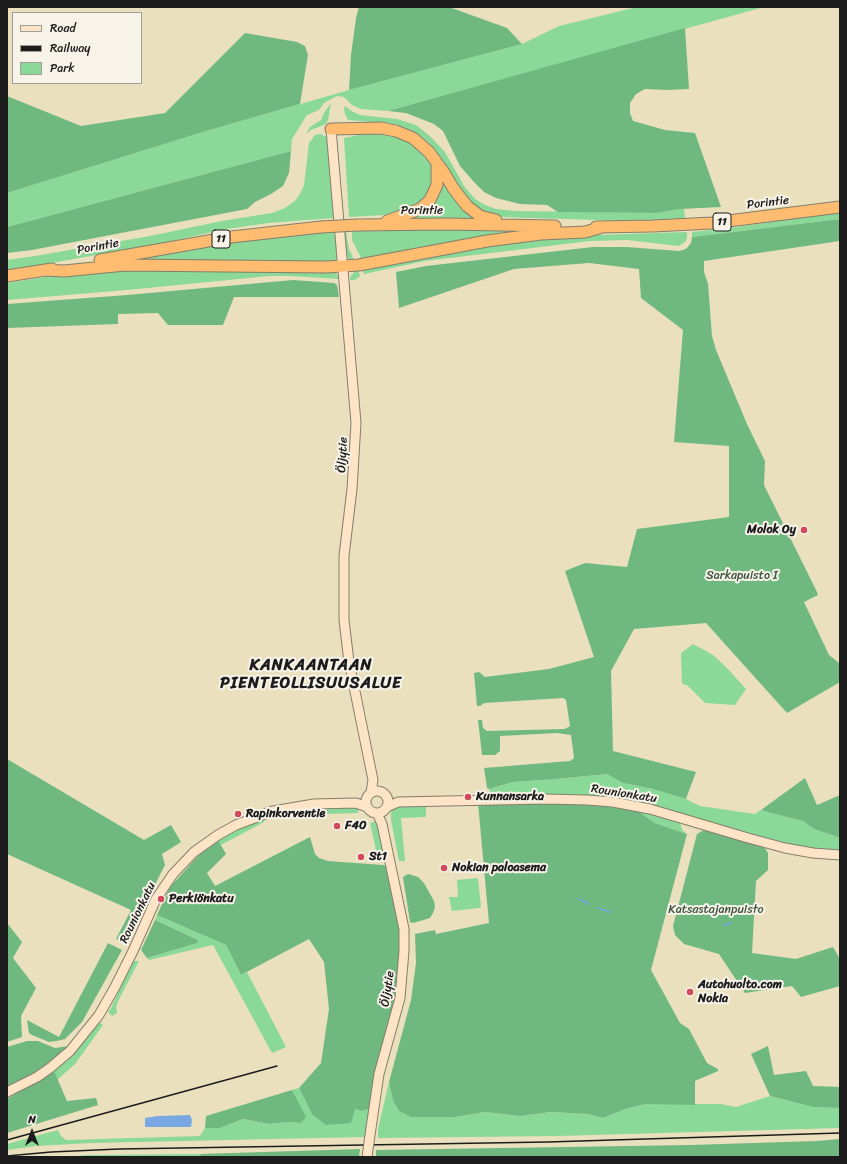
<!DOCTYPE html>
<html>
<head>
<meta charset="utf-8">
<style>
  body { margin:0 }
  #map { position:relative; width:847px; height:1164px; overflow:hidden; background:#eae0bd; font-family:Sriracha,sans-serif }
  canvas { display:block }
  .frame { position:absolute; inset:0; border:8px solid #1c1c1c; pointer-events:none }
  .legend { position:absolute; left:12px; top:12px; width:130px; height:72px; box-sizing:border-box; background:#f7f3e8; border:1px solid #9f9d96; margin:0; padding:5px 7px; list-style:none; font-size:12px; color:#1c1c1c }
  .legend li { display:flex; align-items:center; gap:8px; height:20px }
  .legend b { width:20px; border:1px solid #9f9d96 }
  .north { position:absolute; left:12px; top:1112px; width:40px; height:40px; -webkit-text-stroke:3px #f7f3e8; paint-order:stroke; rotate:0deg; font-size:11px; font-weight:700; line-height:16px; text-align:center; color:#1c1c1c }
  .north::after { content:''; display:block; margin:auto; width:14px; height:18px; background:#1c1c1c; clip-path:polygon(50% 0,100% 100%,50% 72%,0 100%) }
</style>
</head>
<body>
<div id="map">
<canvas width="847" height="1164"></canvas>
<div class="frame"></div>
<ul class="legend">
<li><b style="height:5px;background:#fee4c6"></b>Road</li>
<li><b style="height:5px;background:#1c1c1c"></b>Railway</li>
<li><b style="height:11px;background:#8ad999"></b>Park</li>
</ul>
<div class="north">N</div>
</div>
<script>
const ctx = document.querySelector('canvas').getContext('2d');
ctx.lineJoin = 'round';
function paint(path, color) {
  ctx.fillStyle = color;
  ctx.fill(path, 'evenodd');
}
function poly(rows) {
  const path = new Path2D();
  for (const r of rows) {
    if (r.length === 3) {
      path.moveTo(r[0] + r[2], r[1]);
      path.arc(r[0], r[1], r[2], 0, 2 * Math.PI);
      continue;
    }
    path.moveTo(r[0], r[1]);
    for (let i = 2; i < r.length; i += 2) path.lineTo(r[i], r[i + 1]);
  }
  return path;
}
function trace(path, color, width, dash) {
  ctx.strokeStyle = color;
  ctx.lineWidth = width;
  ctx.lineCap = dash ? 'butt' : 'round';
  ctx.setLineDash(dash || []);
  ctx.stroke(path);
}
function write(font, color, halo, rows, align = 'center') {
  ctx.font = font + ' Sriracha,sans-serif';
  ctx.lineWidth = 4;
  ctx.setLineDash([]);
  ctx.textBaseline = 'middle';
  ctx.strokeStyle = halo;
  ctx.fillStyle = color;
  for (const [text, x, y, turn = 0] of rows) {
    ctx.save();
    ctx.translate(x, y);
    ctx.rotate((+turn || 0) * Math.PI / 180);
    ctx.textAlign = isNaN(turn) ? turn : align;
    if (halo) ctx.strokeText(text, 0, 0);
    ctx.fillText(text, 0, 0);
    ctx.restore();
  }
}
paint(poly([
  [637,7,764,7,388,111,361,109,352,105,344,97,337,96,324,103,319,110,307,115,292,139,291,151,7,227,7,193,203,132,349,90,522,44,559,26],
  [331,103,328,120,326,124,311,130,306,134,310,127,321,120,324,113],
  [345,106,353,112,360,115,397,119,416,125,431,137,445,152,464,186,475,199,485,205,496,209,515,211,657,213,680,209,684,209,685,218,628,221,501,217,490,215,478,211,460,193,436,151,428,142,418,134,406,128,394,124,348,120,345,114,344,109],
  [320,134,327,137,334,218,268,223,227,229,152,245,7,271,7,260,35,256,150,236,222,221,272,213,285,208,295,201,300,194,304,185,309,143,315,135],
  [371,134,387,135,402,138,414,145,430,163,436,173,435,182,421,203,400,213,384,215,349,217,344,138,358,135],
  [443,179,477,219,410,218,436,200,440,191],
  [840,212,840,219,692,237,692,232,723,229],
  [390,229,531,230,362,260,352,240,352,230],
  [344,231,346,231,349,249,355,262,349,260,346,255],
  [336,232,338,257,332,263,148,261,146,259,148,257,224,243,278,235],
  [687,232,687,238,685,242,679,246,627,240,590,241,425,261,364,274,362,267,505,240,567,236],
  [358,269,360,276,355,280,350,280,351,275],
  [91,270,332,271,337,274,339,279,290,276,269,276,127,290,7,300,7,283],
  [693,644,713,655,727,668,746,689,735,705,705,703,687,685,685,685,682,683,681,653],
  [607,774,623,783,653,789,686,799,700,806,755,814,761,810,771,813,803,821,814,829,840,838,840,852,827,851,784,844,656,807,492,796,490,794,489,789,513,782,556,779],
  [424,805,426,806,426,816,425,817,401,818,405,861,399,861,391,820,391,813,392,808,397,806],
  [358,806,358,813,322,814,322,809,324,807],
  [638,811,680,823,683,831,687,834,655,823],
  [264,817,264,822,221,845,218,840],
  [377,821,383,849,380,852,376,850,370,823],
  [478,878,481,907,479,908,452,911,449,897,458,897,457,880],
  [157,915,226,945,241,975,247,972,286,1047,272,1053,213,945,149,960,147,958,196,943,198,940,155,920],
  [133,961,139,961,118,1001,116,1007,117,1013,112,1016,108,1012,111,1008],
  [99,1022,103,1025,83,1053,75,1064,57,1080,54,1071,71,1056],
  [389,1082,393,1101,399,1111,411,1117,455,1117,485,1112,520,1116,551,1112,587,1114,603,1118,625,1109,646,1104,721,1104,736,1107,770,1096,813,1107,840,1108,840,1128,557,1136,378,1138,378,1129],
  [299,1088,312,1114,355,1109,362,1111,369,1109,365,1137,91,1143,36,1146,7,1150,7,1144,58,1130,61,1136,66,1140,200,1136,205,1128,220,1128,243,1119,269,1124,288,1122,301,1123,305,1117,292,1090],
  [200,1154,203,1157,63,1157,88,1155]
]), '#8ad999');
paint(poly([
  [359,7,449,7,507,28,522,44,349,90,351,55,356,18],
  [685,28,689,89,667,90,645,89,636,94,630,103,630,113,633,121,665,130,695,133,721,207,680,209,657,213,558,212,547,205,520,204,496,198,484,192,473,181,460,166,443,131,434,124,406,113,388,111],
  [245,33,297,42,305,46,308,55,300,104,203,132,7,193,7,96,81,126,165,113],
  [291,151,289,173,283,186,271,194,255,202,247,209,32,250,7,253,7,227],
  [840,219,840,241,704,261,704,272,708,284,712,336,716,350,747,424,765,461,764,485,817,592,818,595,804,602,829,655,839,663,840,666,840,682,787,713,706,623,634,629,611,671,613,751,696,772,686,799,653,789,623,783,607,774,556,779,513,782,489,789,487,788,484,768,570,761,574,758,571,735,557,733,500,736,500,751,495,755,482,755,478,720,482,720,483,728,487,731,565,729,570,726,566,700,563,698,484,703,480,706,477,706,474,673,479,672,485,677,549,669,594,657,565,571,585,563,627,567,637,529,729,517,729,446,674,442,683,330,641,298,639,269,589,263,514,269,399,308,396,272,426,266,593,247,627,247,679,251,686,249,691,243,692,237],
  [293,280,334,283,337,285,339,297,234,297,223,325,168,325,158,313,118,314,118,324,7,328,7,304,127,295],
  [7,759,144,840,171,825,181,842,162,854,165,865,125,943,116,939,131,910,7,854],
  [805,778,817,805,840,795,840,838,814,829,803,821,771,813,761,810],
  [478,803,588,804,638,811,655,823,687,834,651,970,680,1023,689,1029,707,1063,718,1069,718,1071,695,1081,695,1105,646,1104,625,1109,603,1118,588,1114,551,1112,520,1116,485,1112,455,1117,411,1117,399,1111,393,1101,389,1082,411,1000,416,963,415,934,435,930,436,934,489,923],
  [704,830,765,848,768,853,768,870,756,881,752,953,796,959,833,947,840,959,840,986,801,997,792,986,745,993,719,954,684,944,675,935,673,926,697,834],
  [310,837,315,854,319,858,328,861,383,865,387,866,389,869,399,931,400,955,393,1013,369,1109,362,1111,355,1109,351,1123,326,1125,312,1114,299,1088,321,1063,329,1009,324,962,309,939,241,975,226,945,157,915,170,887,198,856,218,840,226,854,207,873,215,886],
  [408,874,418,877,424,883,434,901,435,907,433,913,430,918,413,923,410,922,403,877],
  [155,920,198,940,197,943,147,958,141,950],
  [7,923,22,942,13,958,36,988,21,1016,22,1037,7,1042],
  [108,943,122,950,82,1022,65,1039,57,1041,49,1042,32,1035,29,1033,27,1020,59,1037],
  [27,1041,38,1041,55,1048,69,1046,52,1062,20,1084,7,1089,7,1047],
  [768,1046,774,1075,806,1071,813,1086,840,1087,840,1108,813,1107,770,1096,751,1054],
  [54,1071,67,1101,96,1098,98,1105,7,1133,7,1099],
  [292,1090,306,1117,301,1123,288,1122,269,1124,243,1119,220,1128,205,1128,206,1116],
  [840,1139,840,1157,376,1157,376,1150,690,1145,817,1141],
  [360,1149,359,1157,202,1157,200,1154]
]), '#6fb981');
paint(poly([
  [190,1115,192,1120,191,1127,145,1127,145,1118,158,1116]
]), '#7aa8e3');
trace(poly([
  [579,899,589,904],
  [598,908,610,912],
  [724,925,731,923]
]), '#7aa8e3', 1.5);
const secondary = poly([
  [331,129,356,423,352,489,344,556,344,620,349,662,373,780,371,793],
  [377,802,11],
  [387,807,398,802,546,799,587,800,613,802,650,809,748,838,785,848,813,853,840,855],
  [7,1092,37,1077,50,1068,70,1051,99,1015,115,987,133,951,156,899,173,874,194,852,218,835,236,825,273,811,314,804,356,803,367,807],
  [371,1128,379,1074,400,998,404,951,404,929,382,824,377,813]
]);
const trunk = poly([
  [331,129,381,128,396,131,413,138,429,152,443,171,453,188,467,206,480,216,496,220],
  [387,221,420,209,430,200,437,185,437,165],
  [357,225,447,224,555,226],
  [596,227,653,226,712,223,840,207],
  [100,260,231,237,321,227],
  [46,270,64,271,125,265,326,267,359,265,487,241,541,234,585,232,603,227],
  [7,276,52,269]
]);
trace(secondary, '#837e6c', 11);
trace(trunk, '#837e6c', 13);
trace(secondary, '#fee4c6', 9);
trace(trunk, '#fdbc70', 11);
trace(poly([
  [7,1140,277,1066],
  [7,1156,51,1152,119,1149,548,1142,840,1133]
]), '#1c1c1c', 1.5);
const secondaryBridge = poly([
  [367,1157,371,1128]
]);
const trunkBridge = poly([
  [321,227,357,225]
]);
trace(secondaryBridge, '#837e6c', 11, []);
trace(trunkBridge, '#837e6c', 13, []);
trace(secondaryBridge, '#fee4c6', 9);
trace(trunkBridge, '#fdbc70', 11);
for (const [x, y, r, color] of [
  [804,530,4,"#d1495b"],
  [468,797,4,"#d1495b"],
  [238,814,4,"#d1495b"],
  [337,826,4,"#d1495b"],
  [361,857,4,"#d1495b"],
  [444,868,4,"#d1495b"],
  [161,899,4,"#d1495b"],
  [690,992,4,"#d1495b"]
]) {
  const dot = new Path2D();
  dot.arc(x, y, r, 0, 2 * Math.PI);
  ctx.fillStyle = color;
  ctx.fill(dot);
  trace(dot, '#f7f3e8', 1.5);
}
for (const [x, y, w] of [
  [722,222,18],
  [221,239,18]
]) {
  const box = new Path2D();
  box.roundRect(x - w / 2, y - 9, w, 18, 3);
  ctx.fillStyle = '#f7f3e8';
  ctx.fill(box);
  trace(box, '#1c1c1c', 1);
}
write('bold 11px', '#1c1c1c', null, [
  ["11",722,222],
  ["11",221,239]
]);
write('12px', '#1c1c1c', '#f7f3e8', [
  ["Porintie",768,203,-7],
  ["Porintie",422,211],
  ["Porintie",98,247,-10],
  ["Öljytie",343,455,-87],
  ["Rounionkatu",624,794,9],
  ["Rounionkatu",138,913,-64],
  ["Öljytie",388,989,-81]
]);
write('bold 12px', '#1c1c1c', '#f7f3e8', [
  ["Molok Oy",796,530,"right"],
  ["Kunnansarka",476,797],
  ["Rapinkorventie",246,814],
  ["F40",345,826],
  ["St1",369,857],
  ["Nokian paloasema",452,868],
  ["Perkiönkatu",169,899],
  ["Autohuolto.com",698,985],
  ["Nokia",698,999]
], 'left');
write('12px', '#3d5542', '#f7f3e8', [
  ["Sarkapuisto I",742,576],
  ["Katsastajanpuisto",716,910]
]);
ctx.letterSpacing = '1px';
write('bold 16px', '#1c1c1c', '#f7f3e8', [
  ["KANKAANTAAN",311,666],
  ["PIENTEOLLISUUSALUE",311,684]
]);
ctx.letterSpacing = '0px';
</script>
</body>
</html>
